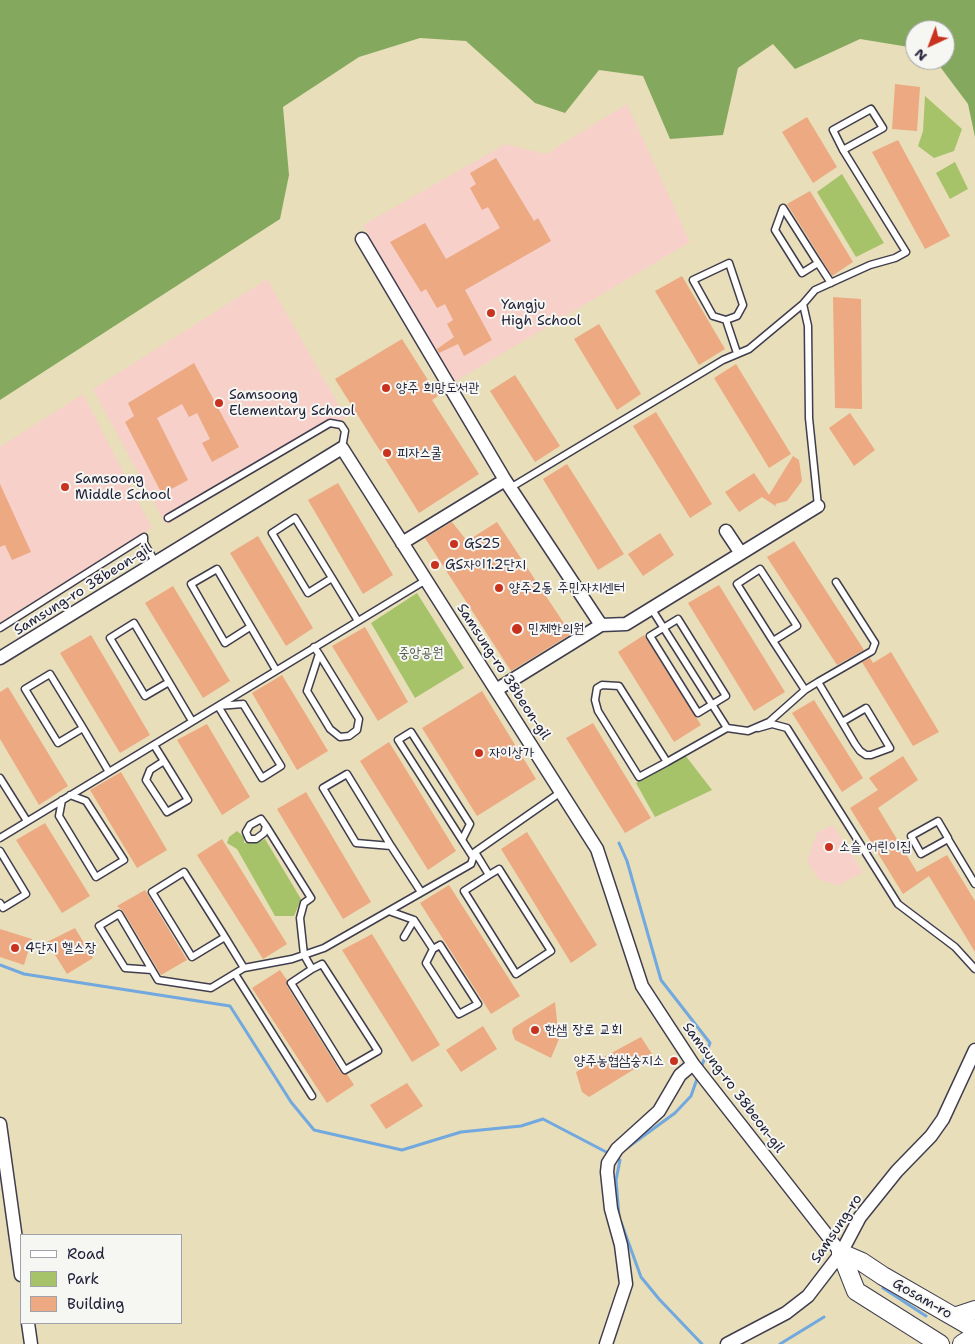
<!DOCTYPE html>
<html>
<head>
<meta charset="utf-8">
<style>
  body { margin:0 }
  #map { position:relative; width:975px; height:1344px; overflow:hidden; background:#e8deb9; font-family:"Shantell Sans",sans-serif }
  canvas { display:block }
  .legend { position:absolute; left:20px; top:1234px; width:162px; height:90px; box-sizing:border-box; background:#f6f6f2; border:1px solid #a1a1a9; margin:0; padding:6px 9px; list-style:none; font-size:15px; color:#22223b }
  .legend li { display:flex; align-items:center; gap:10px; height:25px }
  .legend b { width:25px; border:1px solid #a1a1a9 }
  .north { position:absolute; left:905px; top:20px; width:50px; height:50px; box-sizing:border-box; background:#f6f6f2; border:1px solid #a1a1a9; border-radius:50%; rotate:223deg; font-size:14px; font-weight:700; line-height:20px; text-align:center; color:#22223b }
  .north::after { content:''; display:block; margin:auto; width:18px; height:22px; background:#c8321e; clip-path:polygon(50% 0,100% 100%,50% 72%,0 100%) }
</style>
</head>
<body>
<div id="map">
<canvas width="975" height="1344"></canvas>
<ul class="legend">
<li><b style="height:6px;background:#fff"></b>Road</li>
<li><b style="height:14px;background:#a6c36a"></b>Park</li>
<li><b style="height:14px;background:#eca982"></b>Building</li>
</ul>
<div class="north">N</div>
</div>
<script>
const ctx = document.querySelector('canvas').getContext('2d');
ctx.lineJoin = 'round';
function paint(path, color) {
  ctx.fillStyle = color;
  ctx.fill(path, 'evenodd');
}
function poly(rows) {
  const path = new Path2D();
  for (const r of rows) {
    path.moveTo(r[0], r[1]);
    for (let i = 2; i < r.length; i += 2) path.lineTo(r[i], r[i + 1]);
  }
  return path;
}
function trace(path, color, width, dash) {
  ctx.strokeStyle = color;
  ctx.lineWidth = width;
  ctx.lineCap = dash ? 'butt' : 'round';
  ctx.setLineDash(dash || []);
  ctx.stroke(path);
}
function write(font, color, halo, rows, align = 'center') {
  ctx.font = font + ' "Shantell Sans","Poor Story",sans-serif';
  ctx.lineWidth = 4;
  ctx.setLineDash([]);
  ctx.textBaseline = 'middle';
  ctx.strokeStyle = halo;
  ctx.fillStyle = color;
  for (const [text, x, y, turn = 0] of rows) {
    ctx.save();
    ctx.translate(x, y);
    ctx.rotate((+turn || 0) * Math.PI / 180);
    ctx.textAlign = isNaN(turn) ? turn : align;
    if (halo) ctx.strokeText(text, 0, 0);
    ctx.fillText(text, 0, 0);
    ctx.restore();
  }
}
paint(poly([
  [627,104,690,242,451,384,363,225,506,144,546,154],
  [267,279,346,418,166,525,93,389],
  [83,394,152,528,0,622,0,447],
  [833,825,863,872,839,885,819,880,807,861,817,833]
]), '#f7d0c9');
paint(poly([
  [925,96,962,129,954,151,934,158,918,146,923,131],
  [955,162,968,189,950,199,936,173],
  [842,174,884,243,856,257,817,192],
  [417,593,464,668,415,698,371,623],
  [685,755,712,790,655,817,636,783],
  [237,831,244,837,244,843,256,843,265,839,301,899,294,916,275,916,237,849,227,843,229,837]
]), '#a6c36a');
paint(poly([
  [0,0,975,0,975,137,968,104,935,60,945,60,945,30,915,30,915,48,860,39,795,69,773,44,738,68,723,135,670,139,643,76,599,70,565,113,535,103,466,41,420,38,359,57,283,107,289,175,280,219,0,400]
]), '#84a95e');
trace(poly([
  [619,843,627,861,661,980,710,1043,701,1068],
  [0,965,24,974,230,1006,291,1102,314,1130,402,1150,461,1132,521,1126,543,1119,610,1154],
  [627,1148,675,1113,691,1096,698,1076],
  [616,1158,620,1160,616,1180,619,1216],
  [621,1222,641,1277,659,1299,702,1344],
  [883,1288,926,1316],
  [780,1344,824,1317]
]), '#71a8df', 3);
paint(poly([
  [895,84,920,87,917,131,892,129],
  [807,117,837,167,813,183,782,132],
  [898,140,950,236,925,249,872,152],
  [496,158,534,221,538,218,551,241,465,290,492,340,464,356,458,344,439,353,437,349,454,337,447,324,453,320,445,304,437,308,426,289,421,292,390,242,425,223,446,259,500,228,488,207,482,210,470,188,476,184,470,173],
  [810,191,853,262,832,276,787,204],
  [682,276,725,349,699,365,655,291],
  [833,297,861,299,862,409,835,408],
  [599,324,641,394,617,410,574,339],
  [402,339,438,396,432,400,479,474,419,513,335,379],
  [194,363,239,447,212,462,202,443,210,439,197,413,189,417,182,404,157,418,188,480,162,494,125,422,134,416,128,403],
  [736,364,791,454,769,468,714,378],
  [515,375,560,446,535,462,490,391],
  [656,412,712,504,690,518,633,426],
  [850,413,875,450,854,466,829,428],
  [793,456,799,460,802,481,787,501,775,504,777,507,762,497,739,512,725,492,754,473,769,495],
  [567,464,624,554,598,570,543,479],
  [338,483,393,575,363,594,308,500],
  [0,484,31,552,12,560,5,545,0,547],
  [452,522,467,541,497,522,571,634,511,671,425,538],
  [660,533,674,555,643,576,628,554],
  [258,536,313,628,286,646,230,553],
  [794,541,864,650,837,665,767,557],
  [719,585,785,692,754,711,688,603],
  [173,586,230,681,203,698,145,603],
  [365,627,408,702,378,721,332,646],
  [91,635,150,735,120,753,60,653],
  [644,635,701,725,674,742,618,652],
  [891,652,939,732,913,746,862,662,870,658,873,663],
  [282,675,328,751,297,770,252,693],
  [8,687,68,786,39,805,0,739,0,692],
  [482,691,536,779,477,816,422,728],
  [814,700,863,778,842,792,792,713],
  [593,723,651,818,625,833,566,738],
  [207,724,250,797,222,815,177,740],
  [389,742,456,851,428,870,360,761],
  [903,756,918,780,878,808,917,872,947,855,975,901,975,952,929,876,903,894,850,808,878,790,869,778],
  [121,772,167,850,137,868,90,790],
  [306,792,371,902,343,919,277,809],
  [45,823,90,896,62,913,16,840],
  [527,832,597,945,571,963,501,849],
  [222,839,287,944,263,959,197,855],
  [449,885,520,996,491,1014,420,903],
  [145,890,187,960,161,975,123,911,117,906],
  [75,928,93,958,67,974,47,942],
  [0,929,32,939,24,965,0,957],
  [372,934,440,1045,412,1062,342,950],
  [280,970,287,980,287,986,341,1073,347,1074,354,1085,327,1103,252,988],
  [555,1002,559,1039,551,1058,515,1040,512,1032,513,1028],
  [483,1026,497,1049,461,1072,446,1050],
  [641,1037,654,1057,589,1097,582,1092,576,1072],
  [407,1083,423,1106,386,1129,370,1105]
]), '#eca982');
const lane = poly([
  [818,263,783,208,775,230,802,273,818,263,831,283],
  [803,304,815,290,870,265,895,258,906,252,843,150,833,130,871,109,883,128,843,150],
  [726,320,737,316,743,305,729,263,693,280,713,316,726,320,737,353],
  [510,488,723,360,749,349,803,304,808,326,809,418,818,506],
  [168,518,330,423,341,425,345,431,342,448],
  [332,578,295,518,272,533,308,593,332,578,358,621],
  [651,608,727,728,667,762,639,777,598,711,595,700,597,688,602,685,619,686,667,762],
  [678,619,726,696,698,713,650,636,678,619],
  [250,627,225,643,191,584,217,569,276,670],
  [0,628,144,537,144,543,156,563],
  [773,641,797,626,760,569,737,584,773,641,805,690],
  [314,647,319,654,359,719,357,730,349,736,340,737,330,729,307,691,319,654],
  [169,682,145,696,110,638,134,623,192,721],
  [818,682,872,651,875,643,836,582],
  [243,704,281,766,262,778,218,706,243,704],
  [83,728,58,743,25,689,50,674,83,728,109,772],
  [727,728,748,731,769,722,805,690,818,682,842,722,855,744,860,751,866,755,871,755,890,748,866,708,842,722],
  [758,728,772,724,787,728,898,904,955,947,975,969],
  [154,745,164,761,188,800,167,812,146,780,150,770,164,761],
  [0,778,27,821],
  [62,800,59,816,96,877,124,860,86,801,70,795],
  [266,826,261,819,250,825,246,832,249,839,256,839,264,833,266,826,311,898,304,903,300,918,304,955,312,969,291,983,345,1070,378,1051,322,964,312,969],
  [0,838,426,580],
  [948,838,938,821,911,836,921,854,948,839,975,884],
  [462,840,470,824,411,732,398,740,462,840,473,857],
  [391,846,347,774,323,788,356,843,391,846,421,892],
  [0,851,26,894,3,908,0,903],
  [475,852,489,875,464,891,516,974,551,951,499,869,489,875],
  [389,911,414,920,404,937],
  [414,920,433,949,426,963,459,1014,478,1004,440,945,433,949],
  [225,937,192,957,152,892,184,872,225,937,244,968],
  [152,970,125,968,99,926,119,914,158,980,211,988,244,968,292,959,324,948,471,864,475,852,561,792],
  [235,974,312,1096]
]);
const street = poly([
  [362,239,505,480,601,625,496,690],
  [726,531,740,552],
  [402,543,505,480],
  [601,625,626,624,818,506],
  [0,658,342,448,597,849,642,986,693,1064,841,1253],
  [0,1124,21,1275],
  [28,1323,31,1344],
  [606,1344,626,1284,621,1245,611,1209,607,1172,608,1163,617,1149,659,1111,680,1075,693,1064],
  [727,1344,786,1313,808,1296,841,1253,860,1217,897,1171,931,1136,943,1119,975,1050]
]);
const secondary = poly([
  [841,1253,862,1262,883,1276,975,1329],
  [841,1253,856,1291,940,1344],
  [954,1317,975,1310],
  [962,1344,975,1336]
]);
trace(lane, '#403e4e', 9);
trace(street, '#403e4e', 15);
trace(secondary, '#403e4e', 20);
trace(lane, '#fff', 6);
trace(street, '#fff', 12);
trace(secondary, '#fff', 18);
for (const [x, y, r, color] of [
  [491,313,5,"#c8321e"],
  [386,388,5,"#c8321e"],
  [219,403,5,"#c8321e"],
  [387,453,5,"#c8321e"],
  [65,487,5,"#c8321e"],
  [454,544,5,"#c8321e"],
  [435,565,5,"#c8321e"],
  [499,588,5,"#c8321e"],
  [517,629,6,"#c8321e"],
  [479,753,5,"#c8321e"],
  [829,847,5,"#c8321e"],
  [15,948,5,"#c8321e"],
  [535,1030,5,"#c8321e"],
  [674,1061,5,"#c8321e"]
]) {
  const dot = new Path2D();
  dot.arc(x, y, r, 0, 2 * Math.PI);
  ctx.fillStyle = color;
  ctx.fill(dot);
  trace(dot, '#f6f6f2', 2);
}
write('14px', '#22223b', '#f6f6f2', [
  ["Yangju",501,305],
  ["High School",501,321],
  ["양주 희망도서관",396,388],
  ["Samsoong",229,395],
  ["Elementary School",229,411],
  ["피자스쿨",397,453],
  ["Samsoong",75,479],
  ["Middle School",75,495],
  ["GS25",464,544],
  ["GS자이1.2단지",445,565],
  ["양주2동 주민자치센터",509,588],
  ["민제한의원",528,629],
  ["자이상가",489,753],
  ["소슬 어린이집",839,847],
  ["4단지 헬스장",25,948],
  ["한샘 장로 교회",545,1030],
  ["양주농협삼숭지소",664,1061,"right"]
], 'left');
write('14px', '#22223b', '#f6f6f2', [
  ["Samsung-ro 38beon-gil",83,590,-32],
  ["Samsung-ro 38beon-gil",503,672,57],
  ["Samsung-ro 38beon-gil",733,1088,53],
  ["Samsung-ro",837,1229,-56],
  ["Gosam-ro",922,1299,30]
]);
write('14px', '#505a4b', '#f6f6f2', [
  ["중앙공원",421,653]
]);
</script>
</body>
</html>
